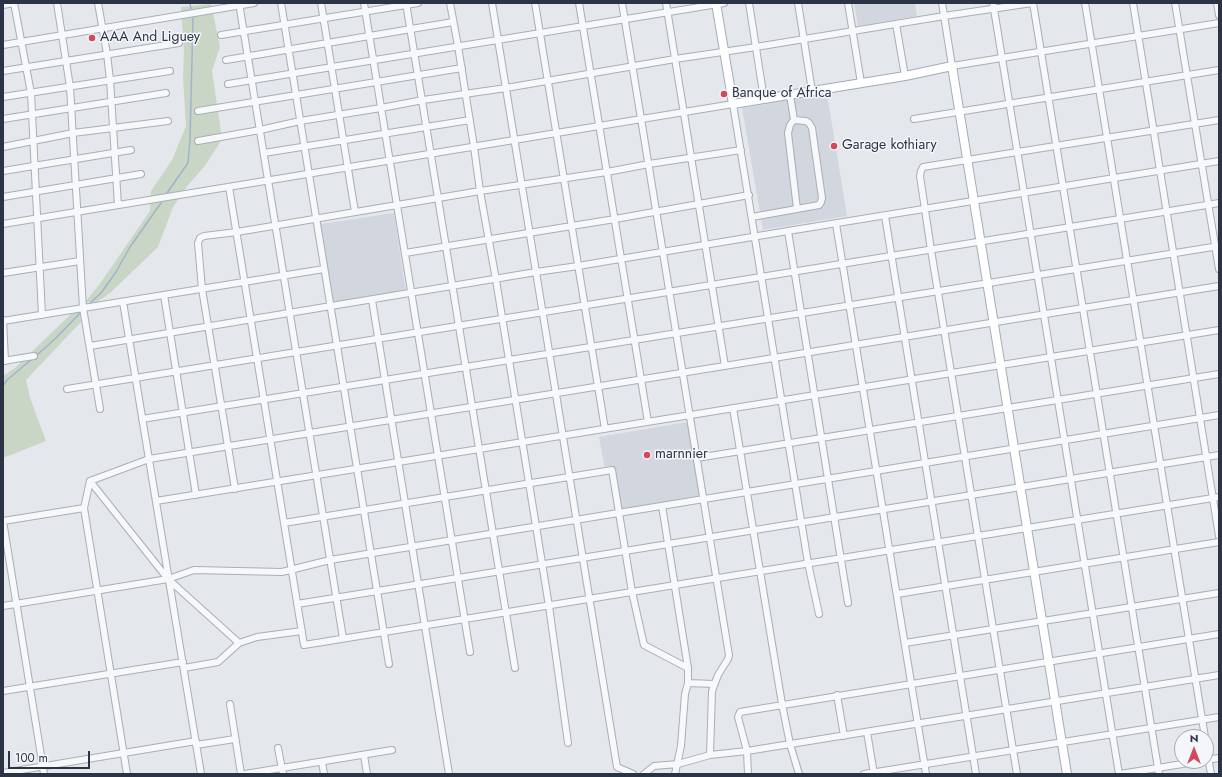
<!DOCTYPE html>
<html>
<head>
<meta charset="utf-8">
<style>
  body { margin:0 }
  #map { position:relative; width:1222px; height:777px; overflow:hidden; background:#e4e7ec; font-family:Jost,sans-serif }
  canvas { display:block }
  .frame { position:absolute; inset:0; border:4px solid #2b3445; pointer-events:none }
  .north { position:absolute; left:1174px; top:729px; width:40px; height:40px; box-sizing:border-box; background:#f4f6f9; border:1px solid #a4a8b1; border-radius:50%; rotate:0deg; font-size:11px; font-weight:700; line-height:16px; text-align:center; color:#2b3445 }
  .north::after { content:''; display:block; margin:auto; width:14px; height:18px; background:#d1495b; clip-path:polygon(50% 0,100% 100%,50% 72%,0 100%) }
  .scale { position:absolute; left:8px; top:751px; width:82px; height:18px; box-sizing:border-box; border:2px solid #2b3445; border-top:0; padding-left:5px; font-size:12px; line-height:14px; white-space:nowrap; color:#2b3445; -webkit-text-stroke:3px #f4f6f9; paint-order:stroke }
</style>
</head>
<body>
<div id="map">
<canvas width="1222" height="777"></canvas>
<div class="frame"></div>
<div class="north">N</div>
<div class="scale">100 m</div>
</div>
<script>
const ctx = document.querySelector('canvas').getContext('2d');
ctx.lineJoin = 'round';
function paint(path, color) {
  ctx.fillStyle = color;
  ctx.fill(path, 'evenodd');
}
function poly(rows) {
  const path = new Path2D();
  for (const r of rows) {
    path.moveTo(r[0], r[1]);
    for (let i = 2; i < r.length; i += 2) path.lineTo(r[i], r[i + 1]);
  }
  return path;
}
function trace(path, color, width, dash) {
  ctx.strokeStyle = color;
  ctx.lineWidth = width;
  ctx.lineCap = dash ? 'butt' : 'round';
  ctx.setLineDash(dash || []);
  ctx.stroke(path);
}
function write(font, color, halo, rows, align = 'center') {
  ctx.font = font + ' Jost,sans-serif';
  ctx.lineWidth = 3;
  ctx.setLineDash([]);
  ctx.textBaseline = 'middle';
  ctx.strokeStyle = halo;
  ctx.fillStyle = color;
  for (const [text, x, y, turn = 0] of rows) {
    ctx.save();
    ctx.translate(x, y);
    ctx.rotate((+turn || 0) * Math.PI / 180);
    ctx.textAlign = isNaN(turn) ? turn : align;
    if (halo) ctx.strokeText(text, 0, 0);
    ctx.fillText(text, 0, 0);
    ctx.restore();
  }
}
paint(poly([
  [854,3,915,3,917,16,858,26],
  [827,94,847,216,763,230,742,108],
  [394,213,406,293,333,304,321,224],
  [687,422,700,498,621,512,614,473,606,474,599,437]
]), '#d2d6de');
paint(poly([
  [211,4,220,47,212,71,222,139,205,166,188,185,173,207,158,247,110,293,97,302,85,302,99,285,150,211,151,191,172,160,186,126,183,77,184,52,181,7],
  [79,309,81,322,26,380,30,398,46,441,3,458,3,376,15,368,72,313]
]), '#c9d6c5');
trace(poly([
  [190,3,191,9],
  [167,193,188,163,190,140,193,18],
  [88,305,101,293,116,272,130,247,161,203],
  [37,355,56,338,81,312],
  [3,386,7,380,32,359]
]), '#9fb4cc', 1.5);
const minor = poly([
  [14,3,31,93,42,315],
  [57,3,70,87,83,308,100,409],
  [98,3,107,54,110,80,118,205],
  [239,3,343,638],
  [281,3,389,664],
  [321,3,355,212],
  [364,3,470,652],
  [406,3,515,668],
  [450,3,458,46,474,147,480,191,496,280,549,606,568,743],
  [492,3,617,767,633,774],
  [535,3,605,429],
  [579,3,648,422],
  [622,3,729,655,728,659,718,675,712,691,710,755],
  [666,3,725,366],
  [749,3,764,99],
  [798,3,812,91],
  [848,3,861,83],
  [942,3,952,66,1219,23],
  [993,3,1119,774],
  [1033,3,1159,774],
  [1085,3,1205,737],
  [1133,3,1219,536],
  [1175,3,1219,269],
  [1217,3,1219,15],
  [3,5,14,3],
  [896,24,905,76],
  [221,35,418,3],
  [3,45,254,3],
  [226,60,453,22],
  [3,71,179,43],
  [228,84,724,3],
  [790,95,794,120,790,125,788,133,797,209],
  [3,97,170,71],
  [198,111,462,68],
  [3,119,166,93],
  [914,119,1219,70],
  [198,141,260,130,300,121,381,108,423,100,506,88,675,59,756,47,944,16,1032,3],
  [3,147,73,133,168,121],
  [264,153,470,120],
  [3,171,131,150],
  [229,187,304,645,1219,497],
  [3,197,141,174],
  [885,216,976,774],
  [752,217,819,205,821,202,822,198,812,128,809,123,806,121,794,120],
  [3,224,733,104,808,563,819,614],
  [836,224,926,774],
  [788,231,848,603],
  [405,253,615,219,749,195],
  [3,273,80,261],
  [164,295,196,495],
  [372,300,449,774],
  [123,302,201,774],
  [3,320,5,361],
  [3,321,324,269],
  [90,346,536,272,578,266,788,231,1219,161],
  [3,361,34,356],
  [67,389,1219,203],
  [733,408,782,704,790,744,799,774],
  [142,419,1219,246],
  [697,458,1219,374],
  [90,481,168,579,239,643],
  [235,489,202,289,198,243,200,238,204,236,237,232,480,191,607,172,649,164,741,150],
  [156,501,1219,330],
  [662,506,688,668,688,683,685,694,681,746,675,774],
  [284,523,612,470,632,592,644,645,688,668],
  [897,594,1219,542],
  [297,604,1219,455],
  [3,606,168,579,194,570,282,572,330,560,1219,415],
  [905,643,1219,593],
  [184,668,218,662,239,643,257,637,302,631],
  [688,683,714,684],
  [3,691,183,662],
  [837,695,844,736],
  [230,704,241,774],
  [867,732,874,774],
  [196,745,235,739],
  [1206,745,1211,774],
  [278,748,283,774],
  [364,755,367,774],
  [1206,760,1219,758],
  [322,762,324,774],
  [3,773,196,741],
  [44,774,3,521,84,508],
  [127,774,84,508,90,481,149,459,1219,286],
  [245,774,392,750],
  [644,774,654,766,678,764,710,755,747,751,1219,675],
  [748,774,747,751,738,717,740,712,746,711,1219,634],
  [864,774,1219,717],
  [1017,774,931,250,920,176,921,171,923,167,1219,120],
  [1120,774,1201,761]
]);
const major = poly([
  [716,3,733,104,905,76,952,66,1067,774]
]);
trace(minor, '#a9aeb7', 8);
trace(major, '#a3abb8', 10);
trace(minor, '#f7f8fa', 6);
trace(major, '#fff', 8);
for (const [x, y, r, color] of [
  [92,38,4,"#d1495b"],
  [724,94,4,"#d1495b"],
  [834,146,4,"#d1495b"],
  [647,455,4,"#d1495b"]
]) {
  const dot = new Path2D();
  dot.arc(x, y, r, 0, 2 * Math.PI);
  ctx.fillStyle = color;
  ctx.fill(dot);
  trace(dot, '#f4f6f9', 1.5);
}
write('14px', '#2b3445', '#f4f6f9', [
  ["AAA And Liguey",100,38],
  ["Banque of Africa",732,94],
  ["Garage kothiary",842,146],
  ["marnnier",655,455]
], 'left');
</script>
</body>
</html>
